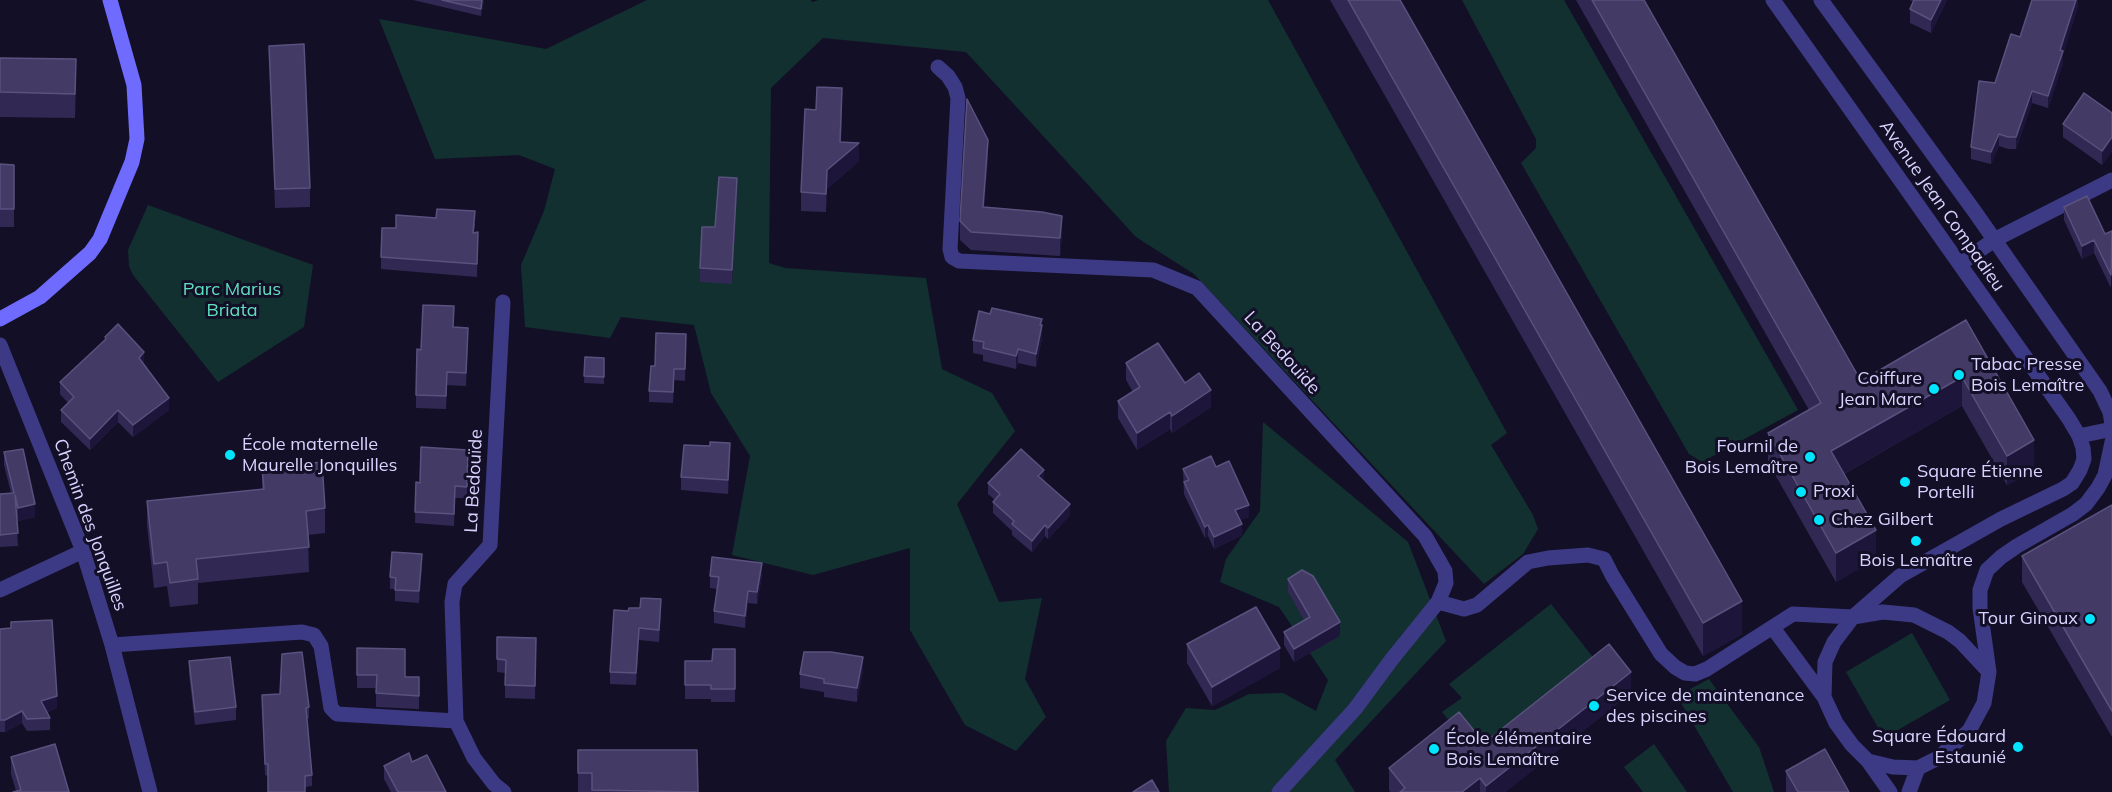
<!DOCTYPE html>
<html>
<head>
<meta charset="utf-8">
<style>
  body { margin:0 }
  canvas { display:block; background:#130f26 }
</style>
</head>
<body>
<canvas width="2112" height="792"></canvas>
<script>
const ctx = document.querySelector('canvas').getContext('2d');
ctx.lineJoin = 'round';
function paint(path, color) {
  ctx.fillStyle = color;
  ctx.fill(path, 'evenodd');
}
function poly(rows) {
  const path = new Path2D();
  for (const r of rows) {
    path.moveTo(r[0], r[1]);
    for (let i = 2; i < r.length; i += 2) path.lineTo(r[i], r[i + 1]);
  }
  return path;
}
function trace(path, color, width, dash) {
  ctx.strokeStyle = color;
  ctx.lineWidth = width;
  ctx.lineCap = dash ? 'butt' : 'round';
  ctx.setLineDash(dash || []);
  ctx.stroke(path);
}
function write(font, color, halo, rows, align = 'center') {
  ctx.font = font + ' Mulish,sans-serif';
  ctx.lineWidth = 6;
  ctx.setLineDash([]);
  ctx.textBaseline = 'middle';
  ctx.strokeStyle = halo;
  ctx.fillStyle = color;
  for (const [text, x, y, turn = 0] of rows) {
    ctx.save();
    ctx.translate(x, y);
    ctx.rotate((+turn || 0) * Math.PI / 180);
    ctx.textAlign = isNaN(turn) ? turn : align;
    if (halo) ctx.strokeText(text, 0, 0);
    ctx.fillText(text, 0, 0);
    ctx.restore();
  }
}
paint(poly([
  [647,0,811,0,812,2,819,0,1268,0,1507,433,1491,445,1533,515,1538,529,1523,554,1484,584,1194,274,1136,237,966,52,823,38,771,88,769,263,785,268,926,278,942,369,992,393,1015,431,957,504,999,602,1042,598,1025,679,1046,717,1016,751,965,725,910,630,910,548,813,575,732,555,750,456,711,393,694,325,621,317,610,338,525,327,521,265,544,211,555,169,519,155,435,159,379,19,546,49],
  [1462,0,1564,0,1798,410,1702,462,1689,454,1521,163,1536,148,1536,139],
  [148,205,313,265,304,327,218,382,133,275,129,266,128,250],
  [1263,422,1408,542,1446,641,1335,760,1355,792,1169,792,1166,741,1186,708,1215,710,1249,694,1283,693,1316,711,1328,680,1279,607,1220,582,1226,559,1260,511],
  [1551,604,1603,670,1483,764,1442,712,1462,698,1449,684],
  [1912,633,1950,700,1884,738,1846,672],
  [1709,679,1759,747,1774,792,1733,792,1677,696],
  [1654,744,1687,792,1643,792,1624,767]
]), '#12302f');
trace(poly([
  [1773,0,2069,419,2079,436,2083,448,2084,459,2080,470,2072,483,2063,489,2001,519,1900,576,1853,617,1834,642,1825,662,1824,697,1836,723,1852,745,1868,761,1893,767,1918,768,1938,758,1969,731,1984,703,1989,672,1980,608,1980,590,1987,570,2001,557,2017,546,2073,514,2086,504,2098,488,2105,475,2112,442],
  [1821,0,1975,212,2100,391,2110,412,2112,424],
  [938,67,948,76,955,87,958,98,950,249,952,257,959,261,1153,270,1197,288,1425,536,1445,571,1446,583,1438,602,1392,659,1355,709,1279,792],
  [1960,264,1994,240,2112,180],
  [0,345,83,551,112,645,150,792],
  [2079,436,2112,429],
  [0,590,83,551],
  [1438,602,1464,609,1477,605,1528,562,1548,558,1588,555,1604,559,1612,575,1661,654,1675,667,1685,673,1695,674,1707,669,1793,614,1853,617,1883,612,1914,615,1948,632,1960,641,1989,672],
  [1773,628,1824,697],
  [112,645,302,632,314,635,321,646,331,708,337,714,456,721,452,602,455,584,490,545,503,302],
  [456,721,474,758,494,784,504,792],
  [1868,761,1890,792],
  [1909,792,1918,768]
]), '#3d3a85', 15);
trace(poly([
  [0,319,40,297,90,253,100,239,132,162,137,139,134,85,110,0]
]), '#6f6bff', 15);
paint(poly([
  [413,0,484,0,481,16],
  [1330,0,1400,0,1742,634,1703,656,1384,94],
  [1576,0,1644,0,1861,381,1966,320,2034,470,2007,485,1962,406,1844,474,1876,559,1836,582,1768,462,1768,433,1809,410],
  [1910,0,1947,0,1931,33,1910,23,1910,9,1913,2],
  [2078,0,2078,6,2063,54,2063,63,2048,108,2032,103,2016,149,2008,149,1999,146,1991,164,1971,159,1971,147,1995,83,2020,37],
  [269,46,310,188,310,207,275,208],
  [0,58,76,83,75,118,0,117],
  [842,106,841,142,859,161,827,189,826,212,801,211,801,192,816,110],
  [2112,113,2112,151,2102,165,2063,137,2063,124],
  [988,158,984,208,1062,234,1060,256,971,250,960,240,960,221],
  [0,164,14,165,14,227,0,227],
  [737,191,732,284,700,282,700,268,715,227],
  [2064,207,2105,234,2112,231,2111,288,2094,253,2082,259,2064,220],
  [475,224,474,233,478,232,477,277,381,269,381,257,396,228],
  [1042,325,1042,338,1036,367,1018,363,1016,369,983,361,983,355,973,353,973,340],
  [453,327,468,341,466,386,447,385,446,409,416,408,416,395,421,350],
  [686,334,685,381,674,380,673,403,649,402,649,391,655,366],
  [105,337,144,364,169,410,133,437,118,422,90,450,61,422,61,410,68,403,60,394,60,382,105,340],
  [585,357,604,358,604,384,584,383],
  [1126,363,1185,383,1211,407,1172,433,1170,429,1137,450,1118,418,1118,401,1133,392,1126,380],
  [468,450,467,498,455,498,454,526,415,523,416,482,420,483],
  [4,452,35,517,18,521,16,513,18,546,0,547,0,494,11,493,4,465],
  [730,457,728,494,681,490,681,477],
  [1216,467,1249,517,1240,520,1242,535,1214,549,1208,536,1205,538,1184,494,1183,469],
  [262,469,325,508,325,533,308,535,309,572,198,583,198,604,170,607,167,586,154,588,147,525,147,501,262,489],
  [1044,480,1070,515,1048,539,1045,536,1032,552,1012,535,1012,531,993,513,993,502,995,500,988,494,988,483],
  [2112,505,2112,737,2022,582,2022,556],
  [422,566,419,603,395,601,395,589,390,589,390,577],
  [762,575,757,604,748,603,745,628,714,623,714,611,717,589,710,588,710,576],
  [1288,579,1340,636,1294,662,1284,645,1284,632,1304,620,1288,592],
  [628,611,661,611,659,642,639,640,636,685,610,684,610,672],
  [0,629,57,708,47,712,50,718,50,730,27,731,22,723,5,732,0,732],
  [497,637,536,638,535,699,505,698,505,673,497,672],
  [1187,644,1280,668,1212,706,1187,663],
  [357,648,405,677,419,677,419,709,376,707,376,688,357,688],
  [735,649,735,702,711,702,711,699,685,699,685,661,712,661],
  [189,661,236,707,236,720,195,725,189,674],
  [863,670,857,702,824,697,824,692,800,688,800,674],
  [1631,693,1505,792,1390,792,1389,790,1389,768,1484,743],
  [262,695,309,707,309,718,307,719,312,775,312,786,305,787,265,775],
  [578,750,698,792,578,792],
  [11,757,69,792,16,791,11,774],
  [412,762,446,792,391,792,384,779,384,766],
  [1786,771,1849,792,1786,792]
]), '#312854');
paint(poly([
  [482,0,484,0,481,16,481,9],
  [1941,0,1947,0,1931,33,1931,20],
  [2076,0,2078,0,2078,6,2063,54,2063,63,2048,108,2048,96,2060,50],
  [842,88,840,159,859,143,859,161,827,189,826,212,827,170,840,142],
  [2032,91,2032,103,2016,149,2016,137],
  [1999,134,1999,146,1991,164,1991,152],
  [2112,137,2112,151,2102,165,2102,151],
  [988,140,988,158,983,226,983,207],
  [737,178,737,191,732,284,732,270],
  [1062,216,1062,234,1060,256,1060,238],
  [2094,240,2094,253,2082,259,2082,246],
  [1042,319,1042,338,1036,367,1036,354],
  [1018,349,1018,363,1016,369,1016,356],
  [144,352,144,364,139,369,139,358],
  [1962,377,1962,406,1831,481,1831,451],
  [1211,390,1211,407,1172,433,1172,416],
  [169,398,169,410,133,437,133,425],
  [118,410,118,422,90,450,90,439],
  [1170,412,1170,429,1137,450,1137,433],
  [2034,440,2034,470,2007,485,2007,456],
  [730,443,730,457,728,494,728,480],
  [1044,470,1044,481,1038,476],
  [35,504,35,517,18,521,18,508],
  [1070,504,1070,515,1048,539,1048,528],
  [1249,505,1249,517,1235,522,1235,510],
  [1242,524,1242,535,1214,549,1214,537],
  [1045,525,1045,536,1032,552,1032,541],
  [1208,525,1208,536,1205,538,1205,527],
  [1876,530,1876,559,1836,582,1836,553],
  [422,554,422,566,419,603,419,591],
  [762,563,762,575,757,604,757,592],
  [748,591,748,603,745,628,745,616],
  [1742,601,1742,634,1703,656,1703,623],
  [1340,622,1340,636,1294,662,1294,649],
  [639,628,639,640,636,685,636,673],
  [1280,648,1280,668,1212,706,1212,687],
  [863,657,863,670,857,702,857,688],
  [1631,672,1631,693,1505,792,1486,792,1486,786],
  [57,696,57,708,41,714,41,701],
  [22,711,22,723,5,732,5,720],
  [1480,778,1480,792,1462,792]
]), '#1d163a');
const building = poly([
  [442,0,482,0,481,9,442,0],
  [1348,0,1400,0,1742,601,1703,623,1348,0],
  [1592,0,1644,0,1861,381,1966,320,2034,440,2007,456,1962,377,1831,451,1876,530,1836,553,1768,433,1821,403,1592,0],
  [1914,0,1941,0,1931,20,1910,9,1914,0],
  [2032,0,2076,0,2060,50,2063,51,2048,96,2032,91,2016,137,2008,137,1999,134,1991,152,1971,147,1979,81,1995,83,2011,34,2020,37,2032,0],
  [304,44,310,188,275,189,269,46,304,44],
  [0,58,76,59,75,94,0,92,0,58],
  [817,87,842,88,840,142,859,143,827,170,826,194,801,192,805,109,816,110,817,87],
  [2084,93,2112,113,2112,137,2102,151,2063,124,2084,93],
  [967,99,988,140,983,207,1042,212,1062,216,1060,238,971,232,960,221,967,99],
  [0,164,14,165,14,209,0,209,0,164],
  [719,177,737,178,732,270,700,268,702,227,715,227,719,177],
  [2087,196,2105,234,2112,231,2111,275,2094,240,2082,246,2064,207,2087,196],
  [437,209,475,211,473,233,478,232,477,264,381,257,382,228,396,228,396,215,436,218,437,209],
  [423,305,454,306,453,327,468,328,466,373,447,372,446,396,416,395,417,349,421,350,423,305],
  [992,308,1042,319,1040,325,1042,325,1036,354,1018,349,1016,356,983,348,984,342,973,340,979,311,990,314,992,308],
  [118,324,144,352,139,358,169,398,133,425,118,410,90,439,61,410,74,397,60,382,106,339,105,337,118,324],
  [656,333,686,334,685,369,674,369,673,392,649,391,651,366,655,366,656,333],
  [1158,343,1185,383,1199,373,1211,390,1172,416,1170,412,1137,433,1118,401,1140,387,1126,363,1158,343],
  [585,357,604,358,604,377,584,376,585,357],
  [710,442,730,443,728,480,681,477,684,445,710,446,710,442],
  [421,447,468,450,467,487,455,486,454,514,415,512,416,482,420,483,421,447],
  [23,449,35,504,18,508,15,495,18,533,0,535,0,494,14,493,4,452,23,449],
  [1021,449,1044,470,1038,476,1070,504,1048,528,1045,525,1032,541,1012,524,1014,521,993,502,1000,494,988,483,1021,449],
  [1211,456,1216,467,1229,461,1249,505,1235,510,1242,524,1214,537,1208,525,1205,527,1184,482,1189,480,1183,469,1211,456],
  [322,462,325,508,306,511,309,547,196,559,198,579,170,583,167,562,154,564,147,501,264,489,262,469,322,462],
  [2112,505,2112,711,2022,556,2112,505],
  [392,552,422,554,419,591,395,590,396,578,390,577,392,552],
  [712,557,762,563,757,592,748,591,745,616,714,611,719,577,710,576,712,557],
  [1302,570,1313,576,1340,622,1294,649,1284,632,1310,617,1288,579,1302,570],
  [641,598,661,599,659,630,639,628,636,673,610,672,614,610,628,611,629,608,640,608,641,598],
  [1256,607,1280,648,1212,687,1187,644,1256,607],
  [52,620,57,696,41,701,50,718,27,719,22,711,5,720,0,720,0,629,11,628,11,622,52,620],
  [497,637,536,638,535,686,505,685,506,660,497,659,497,637],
  [1609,644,1631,672,1486,786,1480,778,1462,792,1400,792,1405,788,1389,768,1459,712,1484,743,1609,644],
  [357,648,405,649,405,677,419,677,419,696,376,693,377,675,357,675,357,648],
  [713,649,735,649,735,689,711,689,711,685,685,685,685,661,712,661,713,649],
  [302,652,309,707,306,708,312,775,305,776,305,792,268,792,268,764,265,764,262,695,280,694,282,654,302,652],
  [804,652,831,652,863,657,857,688,824,683,824,679,800,674,804,652],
  [230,657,236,707,195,712,189,661,230,657],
  [55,744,69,792,13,792,21,790,11,757,55,744],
  [1825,749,1849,792,1798,792,1786,771,1825,749],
  [578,750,697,750,698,792,592,790,592,773,578,773,578,750],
  [409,753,412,762,427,755,446,792,398,792,384,766,409,753],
  [1152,780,1159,792,1133,792,1152,780]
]);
paint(building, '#433a66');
trace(building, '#5a527e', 1.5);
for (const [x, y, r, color] of [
  [1959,375,6,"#00e5ff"],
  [1934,389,6,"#00e5ff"],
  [230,455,6,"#00e5ff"],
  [1810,457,6,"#00e5ff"],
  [1905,482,6,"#00e5ff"],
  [1801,492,6,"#00e5ff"],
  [1819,520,6,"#00e5ff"],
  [1916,541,6,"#00e5ff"],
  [2090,619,6,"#00e5ff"],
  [1594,706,6,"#00e5ff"],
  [2018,747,6,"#00e5ff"],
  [1434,749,6,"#00e5ff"]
]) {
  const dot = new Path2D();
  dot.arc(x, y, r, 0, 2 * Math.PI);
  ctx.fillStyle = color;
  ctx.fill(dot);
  trace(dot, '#130f26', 2);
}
write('18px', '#d9d4ff', '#130f26', [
  ["Avenue Jean Compadieu",1942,206,55],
  ["La Bedouïde",1282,353,48],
  ["La Bedouïde",474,481,-87],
  ["Chemin des Jonquilles",90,525,70]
]);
write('18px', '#5fe0c0', '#130f26', [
  ["Parc Marius",232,290],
  ["Briata",232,311]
]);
write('18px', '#d9d4ff', '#130f26', [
  ["Tabac Presse",1971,365],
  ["Bois Lemaître",1971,386],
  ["Coiffure",1922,379,"right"],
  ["Jean Marc",1922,400,"right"],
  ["École maternelle",242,445],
  ["Maurelle Jonquilles",242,466],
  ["Fournil de",1798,447,"right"],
  ["Bois Lemaître",1798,468,"right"],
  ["Square Étienne",1917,472],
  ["Portelli",1917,493],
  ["Proxi",1813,492],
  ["Chez Gilbert",1831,520],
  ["Bois Lemaître",1916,561,"center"],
  ["Tour Ginoux",2078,619,"right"],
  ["Service de maintenance",1606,696],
  ["des piscines",1606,717],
  ["Square Édouard",2006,737,"right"],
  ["Estaunié",2006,758,"right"],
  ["École élémentaire",1446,739],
  ["Bois Lemaître",1446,760]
], 'left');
</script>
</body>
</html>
